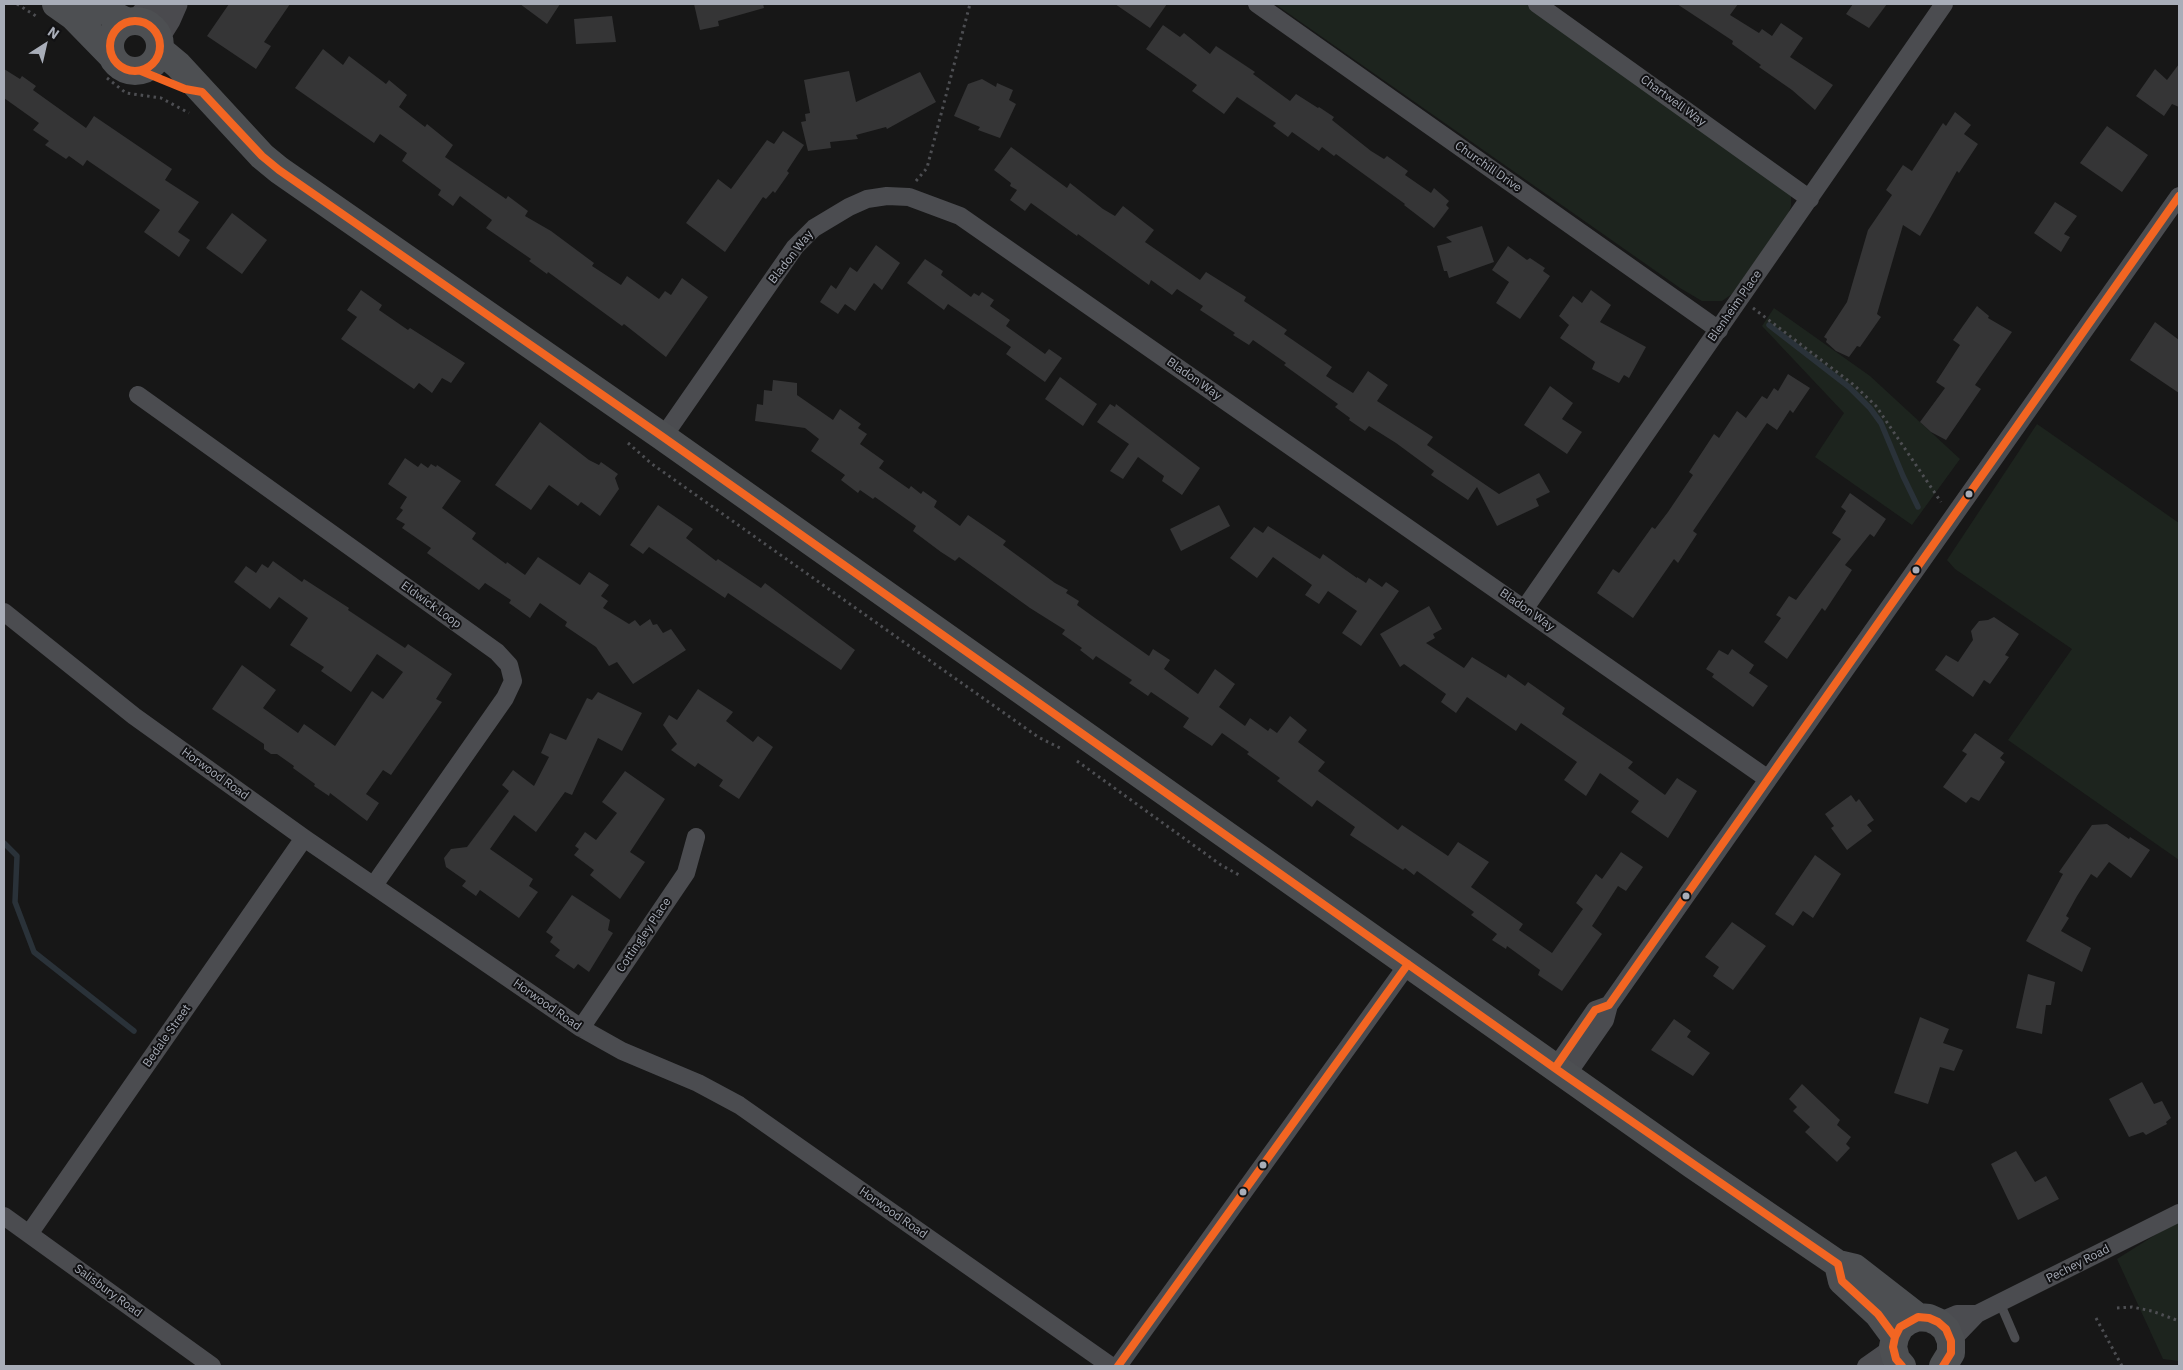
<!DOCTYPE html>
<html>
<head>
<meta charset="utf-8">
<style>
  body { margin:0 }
  #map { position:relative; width:2183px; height:1370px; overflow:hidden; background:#171717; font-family:"IBM Plex Sans",sans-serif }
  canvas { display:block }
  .frame { position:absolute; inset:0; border:5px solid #a8adb8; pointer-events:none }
  .north { position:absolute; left:20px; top:20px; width:50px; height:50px; -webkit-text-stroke:4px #111113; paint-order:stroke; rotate:35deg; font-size:14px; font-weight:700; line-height:20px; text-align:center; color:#a8adb8 }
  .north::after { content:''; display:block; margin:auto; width:18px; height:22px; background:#a8adb8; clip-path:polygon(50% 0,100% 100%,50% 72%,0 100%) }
</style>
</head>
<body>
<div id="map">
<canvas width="2183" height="1370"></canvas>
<div class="frame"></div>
<div class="north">N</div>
</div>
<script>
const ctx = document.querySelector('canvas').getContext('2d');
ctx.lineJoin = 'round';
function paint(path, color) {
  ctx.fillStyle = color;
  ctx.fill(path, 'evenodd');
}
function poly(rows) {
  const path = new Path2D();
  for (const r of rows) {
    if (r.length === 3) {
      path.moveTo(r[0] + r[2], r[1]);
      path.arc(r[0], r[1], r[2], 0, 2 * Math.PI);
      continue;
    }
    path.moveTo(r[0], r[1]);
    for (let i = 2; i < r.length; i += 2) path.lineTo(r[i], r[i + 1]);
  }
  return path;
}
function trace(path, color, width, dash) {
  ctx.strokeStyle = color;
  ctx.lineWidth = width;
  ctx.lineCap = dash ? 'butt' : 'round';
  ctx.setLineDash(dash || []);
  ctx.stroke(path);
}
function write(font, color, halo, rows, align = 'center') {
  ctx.font = font + ' "IBM Plex Sans",sans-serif';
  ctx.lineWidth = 4;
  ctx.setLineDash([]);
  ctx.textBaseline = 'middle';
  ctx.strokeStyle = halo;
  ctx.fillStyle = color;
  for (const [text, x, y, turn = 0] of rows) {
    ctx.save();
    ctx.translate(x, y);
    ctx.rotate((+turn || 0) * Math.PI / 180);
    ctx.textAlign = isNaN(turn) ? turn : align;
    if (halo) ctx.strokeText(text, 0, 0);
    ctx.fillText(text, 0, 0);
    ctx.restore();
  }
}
paint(poly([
  [1275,4,1539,4,1791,194,1791,206,1788,215,1732,294,1722,301,1702,301,1680,288],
  [1774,308,1870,376,1960,459,1912,525,1815,457,1844,413,1762,326],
  [2037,424,2179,523,2179,860,2008,740,2072,649,1955,569,1947,560],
  [2179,1220,2179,1361,2163,1359,2117,1259]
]), '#1d241e');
trace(poly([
  [1769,325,1849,387,1870,408,1881,423,1903,476,1918,507],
  [4,843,17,856,15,902,34,952,134,1031]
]), '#2a3239', 5.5);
paint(poly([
  [229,4,290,4,264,42,271,46,256,69,207,36],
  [520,4,560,4,547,24],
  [694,4,763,4,764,8,718,21,719,26,700,30],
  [1115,4,1167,4,1150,28],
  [1677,4,1738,4,1730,15,1759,33,1762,29,1772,36,1781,23,1803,38,1790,57,1833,85,1815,110,1792,90,1759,67,1761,65,1732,44,1733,41],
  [1853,4,1887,4,1869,28,1846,14],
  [612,16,616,42,576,44,574,19],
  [1163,25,1180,37,1184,33,1210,54,1216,46,1255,72,1253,74,1290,101,1296,94,1318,108,1319,107,1334,117,1332,120,1371,151,1384,159,1387,156,1408,171,1405,175,1431,193,1434,188,1449,201,1446,205,1449,208,1434,228,1404,205,1405,204,1336,154,1334,156,1322,147,1319,151,1292,132,1288,137,1273,126,1276,123,1237,97,1224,114,1192,91,1197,85,1146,49],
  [323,49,343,65,349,56,386,84,389,80,407,95,399,107,425,127,427,124,453,145,445,157,506,199,508,196,528,211,525,216,551,231,594,263,592,266,621,285,627,276,659,299,665,291,671,295,682,278,708,297,666,357,624,324,622,326,548,272,547,274,529,261,531,259,486,228,492,220,460,196,453,206,438,195,441,190,402,161,407,153,380,134,374,143,295,88],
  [2179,64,2179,107,2172,104,2164,116,2136,96,2155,69,2167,80],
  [4,69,20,79,22,76,36,86,33,90,86,128,94,116,172,169,165,180,199,202,178,232,190,240,179,257,144,232,160,210,87,160,83,166,69,156,66,159,45,145,49,141,33,130,39,123,4,98],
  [849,71,856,102,920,72,936,102,887,129,886,127,856,135,858,139,830,142,831,148,808,151,801,122,806,121,805,114,810,113,804,80],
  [982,79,996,87,997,83,1013,90,1009,100,1016,104,1000,138,978,130,980,127,954,116,968,84],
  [1955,112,1971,125,1964,134,1978,144,1959,173,1957,171,1920,236,1903,225,1877,314,1881,317,1860,347,1857,346,1849,357,1836,351,1826,342,1827,339,1824,337,1847,302,1868,230,1892,195,1886,190,1903,165,1912,171,1943,123,1946,126],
  [2107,126,2148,155,2122,192,2080,163],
  [783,131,804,145,787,171,789,173,775,193,773,191,766,199,763,197,725,252,686,223,718,179,731,189,767,140,774,144],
  [1011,147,1067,188,1070,183,1103,209,1115,216,1123,206,1154,230,1145,242,1200,280,1206,272,1246,297,1244,301,1287,330,1284,334,1332,367,1326,376,1353,393,1368,371,1388,385,1377,401,1433,437,1427,445,1499,494,1539,473,1550,492,1536,499,1539,506,1497,526,1477,487,1468,500,1431,475,1434,471,1396,443,1369,426,1365,431,1349,420,1350,418,1335,407,1338,404,1284,365,1286,363,1253,340,1249,345,1233,335,1235,333,1200,310,1203,306,1177,289,1172,295,1151,280,1149,285,1078,234,1077,236,1031,203,1025,211,1010,200,1017,190,1010,186,1011,183,994,170],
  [2055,202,2077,216,2064,234,2070,237,2061,252,2034,233],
  [232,213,267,240,242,274,206,248],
  [1482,226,1494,262,1449,278,1447,271,1444,271,1437,246,1452,242,1446,237],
  [876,245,900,263,882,290,874,283,855,311,845,304,838,314,820,302,831,285,836,289,850,267,857,272],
  [1508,246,1527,260,1530,258,1545,268,1543,271,1550,276,1520,319,1496,303,1509,282,1492,270],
  [925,259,943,271,941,275,971,297,974,293,979,296,982,292,994,300,990,306,1010,320,1006,326,1045,354,1049,349,1062,358,1045,382,1006,354,1011,347,948,304,944,310,907,283],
  [361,290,382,305,379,310,408,330,410,328,465,363,451,383,442,378,432,393,419,383,414,389,341,339,357,317,347,310],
  [1591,290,1611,305,1600,322,1646,347,1629,378,1624,375,1619,383,1592,369,1595,362,1560,338,1569,325,1559,316,1573,296,1582,303],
  [1977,306,1989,316,1988,318,2012,332,1975,385,1981,389,1946,440,1931,432,1920,422,1945,388,1936,382,1960,345,1953,340],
  [2155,322,2179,340,2179,393,2130,360],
  [1788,374,1810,388,1793,413,1790,410,1777,430,1767,423,1693,531,1697,534,1678,563,1674,559,1633,618,1597,593,1613,569,1619,573,1652,527,1655,529,1668,512,1693,475,1689,472,1714,434,1719,438,1737,411,1746,418,1762,396,1767,399,1774,388,1778,391],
  [1060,377,1097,404,1083,426,1045,399],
  [773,380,797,383,797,395,833,420,840,409,861,424,858,428,867,434,860,444,884,461,879,468,909,489,911,486,921,494,923,491,937,501,934,507,960,526,968,515,1006,541,1003,545,1055,583,1068,590,1066,593,1079,601,1077,605,1095,618,1149,656,1153,649,1170,660,1164,669,1198,694,1215,669,1235,684,1219,707,1245,726,1250,718,1268,731,1270,728,1277,733,1290,716,1307,730,1298,742,1325,762,1318,771,1398,830,1402,825,1448,856,1458,842,1489,862,1471,887,1523,924,1519,930,1552,953,1583,909,1576,903,1596,874,1602,879,1621,852,1643,867,1626,891,1618,886,1592,926,1602,934,1562,991,1538,975,1540,970,1507,946,1506,949,1492,940,1497,934,1471,915,1474,912,1417,871,1414,875,1405,868,1403,870,1350,835,1355,827,1317,800,1312,807,1277,781,1280,778,1247,754,1249,752,1222,733,1212,746,1183,727,1189,718,1151,692,1148,696,1129,683,1132,680,1096,656,1093,660,1080,650,1082,648,1062,634,1065,630,1030,608,959,557,955,561,941,552,913,531,916,526,875,497,873,499,860,490,858,493,841,480,845,475,811,451,819,439,805,428,755,421,757,404,763,405,764,390,772,391],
  [1550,386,1573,403,1562,419,1582,432,1567,454,1524,425],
  [1110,404,1115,407,1116,404,1200,468,1182,495,1162,481,1164,476,1138,457,1123,479,1110,471,1129,444,1097,422],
  [540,422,589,460,599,465,601,462,618,474,615,478,619,489,600,516,581,502,578,506,549,485,531,510,495,485],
  [405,458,418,467,421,463,428,468,431,464,436,467,437,465,461,481,442,508,476,533,472,539,506,564,507,562,525,575,538,557,580,585,589,572,609,585,601,596,608,601,603,608,629,624,635,620,640,626,650,619,653,625,657,624,663,633,671,629,686,650,633,684,617,662,609,666,596,647,565,626,567,622,540,603,530,618,509,603,511,600,485,583,479,590,427,553,431,548,402,528,405,524,396,519,403,510,400,508,407,497,388,484],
  [1850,493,1886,519,1874,537,1870,534,1845,565,1852,570,1825,611,1822,608,1787,659,1764,642,1781,618,1776,615,1789,596,1796,600,1841,539,1832,533,1846,511,1841,507],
  [658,505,693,529,686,538,716,561,718,559,761,588,765,583,855,650,841,670,728,593,725,598,649,547,643,554,630,545],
  [1219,505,1230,526,1181,551,1170,529],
  [1268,526,1320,559,1323,554,1357,578,1357,577,1366,583,1369,578,1382,587,1386,582,1399,591,1361,646,1342,633,1357,611,1328,591,1319,604,1305,595,1312,585,1273,557,1257,578,1230,558,1254,527,1263,533],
  [273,561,302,582,304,579,349,608,348,610,405,648,408,644,452,674,436,699,442,702,391,775,383,770,366,794,379,803,367,821,330,793,329,796,314,786,315,784,293,768,294,766,277,754,271,754,264,749,264,744,212,709,242,665,276,690,263,708,298,733,304,724,335,746,372,691,383,699,403,672,377,654,351,692,321,671,324,667,290,645,308,618,279,597,270,609,234,582,246,566,256,573,262,564,268,568],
  [1429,606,1442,629,1433,634,1435,638,1426,643,1464,668,1472,657,1506,678,1508,674,1525,686,1528,682,1565,708,1562,714,1633,762,1628,768,1665,795,1677,778,1697,791,1668,838,1631,812,1639,801,1600,773,1586,796,1564,780,1577,762,1521,723,1516,731,1467,697,1456,713,1441,702,1446,694,1404,664,1400,667,1380,634],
  [1994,617,2019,634,2005,655,2009,657,1990,684,1984,680,1973,697,1935,670,1946,655,1958,662,1973,640,1971,631,1979,621,1988,620],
  [1732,649,1754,665,1749,673,1768,686,1753,707,1712,677,1714,674,1706,669,1719,650,1728,655],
  [698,689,733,712,726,721,753,742,758,736,773,747,739,799,719,786,723,780,698,763,695,767,671,750,677,744,663,725,669,715,677,720],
  [598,692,642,713,622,751,598,738,572,795,565,792,536,832,514,815,490,849,533,879,529,886,538,892,519,918,480,890,476,896,462,886,466,881,446,867,444,858,451,849,467,847,509,791,502,785,513,770,534,786,549,757,541,753,550,733,566,740,587,698,592,700],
  [1975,733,2004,753,2000,758,2005,762,1979,801,1971,797,1966,803,1943,787,1967,754,1962,751],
  [625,771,665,799,630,852,645,862,620,899,590,875,594,870,574,855,579,849,575,846,585,832,596,840,617,813,602,802],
  [1851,795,1856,802,1859,799,1874,820,1867,825,1872,831,1847,850,1831,828,1834,826,1825,814],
  [2107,824,2129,839,2130,837,2150,850,2131,878,2109,862,2097,878,2091,874,2077,896,2066,916,2069,918,2061,931,2091,948,2082,972,2026,941,2063,874,2059,872,2092,825],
  [1815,855,1841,874,1813,918,1803,911,1793,926,1775,914],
  [572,895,610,920,608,930,613,933,589,972,578,964,574,969,555,956,560,950,550,942,553,937,546,932],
  [1732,922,1766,946,1733,990,1713,976,1719,967,1705,957],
  [2028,974,2055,982,2051,1005,2046,1005,2042,1034,2016,1028],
  [1920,1017,1949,1029,1943,1043,1963,1050,1954,1071,1940,1067,1928,1104,1894,1093],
  [1674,1019,1691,1031,1687,1037,1710,1053,1693,1076,1651,1050],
  [2142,1082,2154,1104,2162,1101,2171,1118,2166,1122,2167,1124,2146,1135,2143,1132,2129,1137,2109,1099],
  [1802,1084,1840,1120,1837,1125,1851,1137,1846,1144,1850,1148,1837,1162,1805,1132,1810,1127,1793,1111,1797,1107,1789,1099],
  [2016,1151,2035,1182,2046,1176,2059,1199,2018,1220,1991,1164]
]), '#353536');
trace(poly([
  [17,4,36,16],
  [107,78,126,93,161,98,189,113],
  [916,181,927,168,929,160,970,4],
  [1753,308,1854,385,1876,406,1941,502],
  [628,443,652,464,1038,737,1060,748],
  [1077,761,1221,865,1239,875],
  [2117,1308,2132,1307,2152,1311,2179,1321],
  [2096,1318,2122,1366]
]), '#4d4e52', 3, [2.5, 4]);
trace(poly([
  [2000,1303,2015,1338]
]), '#4b4c50', 9);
trace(poly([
  [1257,4,1719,330],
  [1537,4,1810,199],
  [138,395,497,652,509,665,513,681,505,698,374,885],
  [663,437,795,247,814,228,849,207,867,199,887,196,909,197,960,216,1768,779],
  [1525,608,1944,4],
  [4,612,134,716,304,838,581,1028,622,1051,698,1083,739,1105,1111,1366],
  [581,1028,686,873,696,837],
  [1555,1068,1595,1010,1609,1005],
  [1566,1076,1605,1020,1609,1005,2179,196],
  [4,1216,212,1366],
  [29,1234,304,838],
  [1938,1322,1957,1314,1977,1314],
  [1951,1341,1977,1314,2179,1213],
  [1118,1366,1408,964],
  [1866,1366,1893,1347]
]), '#4b4c50', 18);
trace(poly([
  [138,21,152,4],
  [158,36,168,20,175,4]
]), '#4a4a4e', 25);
trace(poly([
  [56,4,73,16,111,55],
  [82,4,108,12,127,22],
  [135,46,25],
  [160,50,178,65,262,156,279,170,663,437,1693,1165,1838,1264,1855,1268,1918,1317],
  [1838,1264,1842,1281,1878,1314,1895,1337],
  [1902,1366,1896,1359,1893,1347,1895,1337,1900,1327,1908,1321,1918,1317,1929,1318,1938,1322,1946,1329,1951,1341,1951,1353,1943,1366]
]), '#4d4f52', 28);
trace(poly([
  [135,46,25],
  [141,71,185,89,202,92,262,156,279,170,663,437,1566,1076,1838,1264,1842,1281,1878,1314,1895,1337],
  [1555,1068,1595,1010,1609,1005,2179,196],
  [1118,1366,1408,964],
  [1902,1366,1896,1359,1893,1347,1895,1337,1900,1327,1918,1317,1929,1318,1938,1322,1946,1329,1951,1341,1951,1353,1943,1366]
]), '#f26522', 8);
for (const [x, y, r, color] of [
  [1969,494,4.5,"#a8adb8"],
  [1916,570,4.5,"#a8adb8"],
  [1686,896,4.5,"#a8adb8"],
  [1263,1165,4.5,"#a8adb8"],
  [1243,1192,4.5,"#a8adb8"]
]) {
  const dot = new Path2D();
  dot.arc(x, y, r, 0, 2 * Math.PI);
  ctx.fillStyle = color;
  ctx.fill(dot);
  trace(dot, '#111113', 2);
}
write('12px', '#a8adb8', '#111113', [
  ["Chartwell Way",1673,101,36],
  ["Churchill Drive",1488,167,35],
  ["Bladon Way",791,257,-52],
  ["Blenheim Place",1735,306,-55],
  ["Bladon Way",1194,379,35],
  ["Eldwick Loop",431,605,36],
  ["Bladon Way",1527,610,35],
  ["Horwood Road",215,774,36],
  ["Cottingley Place",644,935,-56],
  ["Horwood Road",547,1005,35],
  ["Bedale Street",167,1036,-55],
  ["Horwood Road",893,1213,35],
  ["Pechey Road",2078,1264,-27],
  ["Salisbury Road",108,1291,36]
]);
</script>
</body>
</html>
